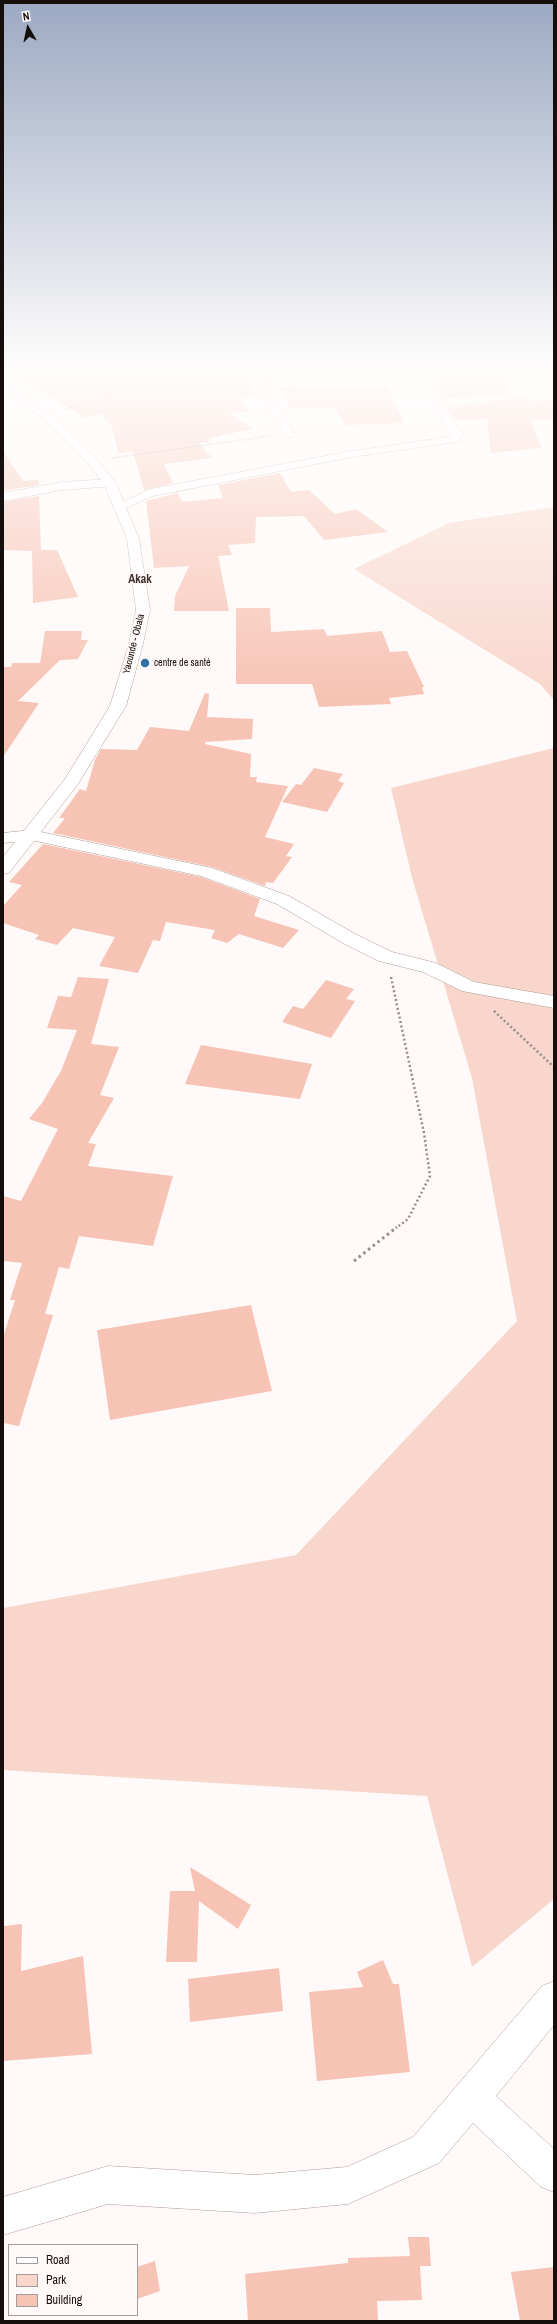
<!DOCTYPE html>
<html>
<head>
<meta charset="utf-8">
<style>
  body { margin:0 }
  #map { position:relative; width:557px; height:2324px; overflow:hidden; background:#fffaf9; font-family:"Archivo Narrow",sans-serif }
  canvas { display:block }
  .frame { position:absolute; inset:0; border:4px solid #160e0c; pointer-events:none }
  .legend { position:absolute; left:8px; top:2244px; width:130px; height:72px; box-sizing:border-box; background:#fffaf9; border:1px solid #a29c9a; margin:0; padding:5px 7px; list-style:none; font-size:12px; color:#160e0c }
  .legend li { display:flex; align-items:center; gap:8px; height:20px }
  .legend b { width:20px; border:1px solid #a29c9a }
  .north { position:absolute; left:8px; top:8px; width:40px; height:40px; -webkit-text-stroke:3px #fffaf9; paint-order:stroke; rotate:351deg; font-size:11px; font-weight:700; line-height:16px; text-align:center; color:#160e0c }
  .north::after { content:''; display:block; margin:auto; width:14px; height:18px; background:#160e0c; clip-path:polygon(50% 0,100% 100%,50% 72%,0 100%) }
</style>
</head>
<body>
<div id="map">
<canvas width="557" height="2324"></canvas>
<div class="frame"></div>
<ul class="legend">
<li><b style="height:5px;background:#fff"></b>Road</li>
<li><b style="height:11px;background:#f9d6cb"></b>Park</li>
<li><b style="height:11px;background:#f7c3b4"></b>Building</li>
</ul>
<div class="north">N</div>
</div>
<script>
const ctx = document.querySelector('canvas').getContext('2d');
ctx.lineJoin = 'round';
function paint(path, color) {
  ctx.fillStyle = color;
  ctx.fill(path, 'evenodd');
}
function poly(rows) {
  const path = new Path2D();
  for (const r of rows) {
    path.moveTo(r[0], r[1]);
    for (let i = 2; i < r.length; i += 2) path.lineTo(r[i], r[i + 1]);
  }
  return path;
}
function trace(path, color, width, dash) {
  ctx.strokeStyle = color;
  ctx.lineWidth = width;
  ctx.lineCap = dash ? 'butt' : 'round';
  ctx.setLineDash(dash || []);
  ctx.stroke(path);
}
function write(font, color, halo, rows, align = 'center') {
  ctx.font = font + ' "Archivo Narrow",sans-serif';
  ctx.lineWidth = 3.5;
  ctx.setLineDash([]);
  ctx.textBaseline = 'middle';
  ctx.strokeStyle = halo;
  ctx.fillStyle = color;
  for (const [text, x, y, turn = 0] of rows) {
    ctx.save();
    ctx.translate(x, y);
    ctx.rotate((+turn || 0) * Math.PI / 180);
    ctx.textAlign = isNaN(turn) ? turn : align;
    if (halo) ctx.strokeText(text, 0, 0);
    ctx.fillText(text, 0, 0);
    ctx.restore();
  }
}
paint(poly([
  [554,507,554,700,540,684,354,569,449,523],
  [554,748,554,1899,472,1967,427,1796,3,1770,3,1608,296,1555,517,1321,472,1078,412,878,391,788]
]), '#f9d6cb');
paint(poly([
  [13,372,240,372,241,378,246,378,256,397,240,397,248,412,229,413,254,428,208,439,211,442,199,443,212,458,164,464,173,483,144,490,133,452,118,453,112,427,101,414,84,418],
  [480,372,501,372,507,393,442,398,437,389,443,389,437,380,481,377],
  [280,387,387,387,404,423,345,425,334,407,290,409],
  [526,397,530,402,554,400,554,420,532,421,541,448,491,453,487,419,455,421,447,407,514,400,516,398],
  [3,451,23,481,39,480,39,485,3,491],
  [280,473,291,492,309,490,335,514,356,509,388,532,324,540,304,516,256,517,255,543,228,545,232,555,218,556,229,611,174,611,175,596,189,566,154,568,146,501,178,493,182,502,223,498,218,485],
  [39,496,41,550,57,550,78,597,33,603,32,551,3,550,3,502],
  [236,608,270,608,271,632,324,629,327,636,382,631,390,652,407,651,424,687,422,687,424,694,389,698,391,704,319,707,312,684,236,684],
  [45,631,82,631,81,640,88,640,78,659,60,660,18,701,39,703,3,757,3,667,11,667,12,663,40,663],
  [205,693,209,694,207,717,253,719,252,739,205,742,205,744,251,754,250,777,257,777,256,782,288,786,265,837,294,844,286,856,292,857,273,883,266,882,265,886,212,867,53,833,65,818,59,818,80,789,86,791,95,760,101,749,137,750,150,727,189,731],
  [314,768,343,774,338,781,344,783,327,812,282,802,296,784,301,785],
  [43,844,201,877,260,899,254,916,299,930,283,948,239,934,227,943,211,938,215,930,166,922,160,941,153,940,138,973,99,966,115,937,73,928,57,945,35,939,39,935,3,923,3,906,22,885,9,882],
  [78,977,109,979,91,1044,119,1047,100,1095,114,1098,88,1143,96,1144,88,1166,173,1176,153,1246,79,1236,69,1269,59,1267,45,1314,53,1315,19,1426,3,1423,3,1337,15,1300,10,1300,22,1263,3,1261,3,1196,21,1201,58,1129,29,1119,42,1103,61,1071,77,1030,47,1028,58,996,71,997],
  [326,980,354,989,346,999,355,1001,331,1038,282,1022,293,1006,303,1009],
  [201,1045,312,1064,300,1099,185,1084],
  [251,1305,272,1391,110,1420,97,1330],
  [190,1867,251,1905,238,1929,199,1901,197,1962,166,1962,170,1891,195,1891],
  [22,1924,21,1971,83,1956,92,2054,3,2061,3,1926],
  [383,1960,393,1984,399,1984,410,2072,317,2081,309,1992,363,1987,357,1972],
  [279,1968,283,2011,190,2022,188,1979],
  [408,2237,429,2237,431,2266,420,2266,422,2300,377,2301,378,2321,248,2321,245,2274,348,2263,348,2258,410,2256],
  [155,2261,160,2291,137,2299,137,2267],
  [554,2267,554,2321,520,2321,511,2272]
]), '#f7c3b4');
const minor = poly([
  [259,372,269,372,269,394,296,435,294,437,286,437,259,394,259,372],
  [510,394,514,395,514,399,444,406,444,409,463,434,460,440,456,442,352,457,153,496,121,510,115,506,150,489,352,451,449,437,451,434,434,409,435,402,449,398,510,394],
  [110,479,114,480,116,483,114,486,62,490,3,501,3,493,62,482,110,479],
  [31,830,212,868,289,896,357,935,392,952,436,963,474,982,554,996,554,1008,462,991,423,972,379,961,343,943,277,904,201,876,31,840,3,843,3,833,31,830],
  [554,1981,554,2025,496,2096,554,2149,554,2192,541,2187,473,2123,439,2163,348,2204,255,2213,108,2204,3,2235,3,2197,108,2166,255,2175,347,2167,413,2137,542,1986,554,1981]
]);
const highway = poly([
  [3,384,50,413,96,459,116,483,139,539,150,610,143,644,126,706,78,784,9,873,3,874,3,857,65,779,110,706,129,644,136,610,127,539,104,484,88,463,42,417,3,392,3,384]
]);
trace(minor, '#b09a94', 1);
trace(highway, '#b09a94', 1);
trace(poly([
  [282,387,299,386],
  [64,410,117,394],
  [112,458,271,436]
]), '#948d8c', 1.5, [1, 1.5]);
trace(poly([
  [391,977,424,1133,430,1176,408,1219,396,1228],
  [494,1011,554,1067]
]), '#948d8c', 2.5, [2, 2.5]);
trace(poly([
  [354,1261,397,1227]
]), '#948d8c', 3, [2.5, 3.5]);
paint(minor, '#fff');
paint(highway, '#fff');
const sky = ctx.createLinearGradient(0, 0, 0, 697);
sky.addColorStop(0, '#9ca9c3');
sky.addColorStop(0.53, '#fffdfc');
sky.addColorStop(1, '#fffdfc00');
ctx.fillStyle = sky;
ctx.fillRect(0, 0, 557, 697);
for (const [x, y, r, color] of [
  [145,663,5,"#3071a8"]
]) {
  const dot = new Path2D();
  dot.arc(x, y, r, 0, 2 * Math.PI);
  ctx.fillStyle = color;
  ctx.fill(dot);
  trace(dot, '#fffaf9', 1.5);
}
write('10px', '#160e0c', '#fffaf9', [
  ["Yaounde - Obala",134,644,-76]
]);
write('10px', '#160e0c', '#fffaf9', [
  ["centre de santé",154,663]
], 'left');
write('bold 12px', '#412f2a', '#fffaf9', [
  ["Akak",140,580]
]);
</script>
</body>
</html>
